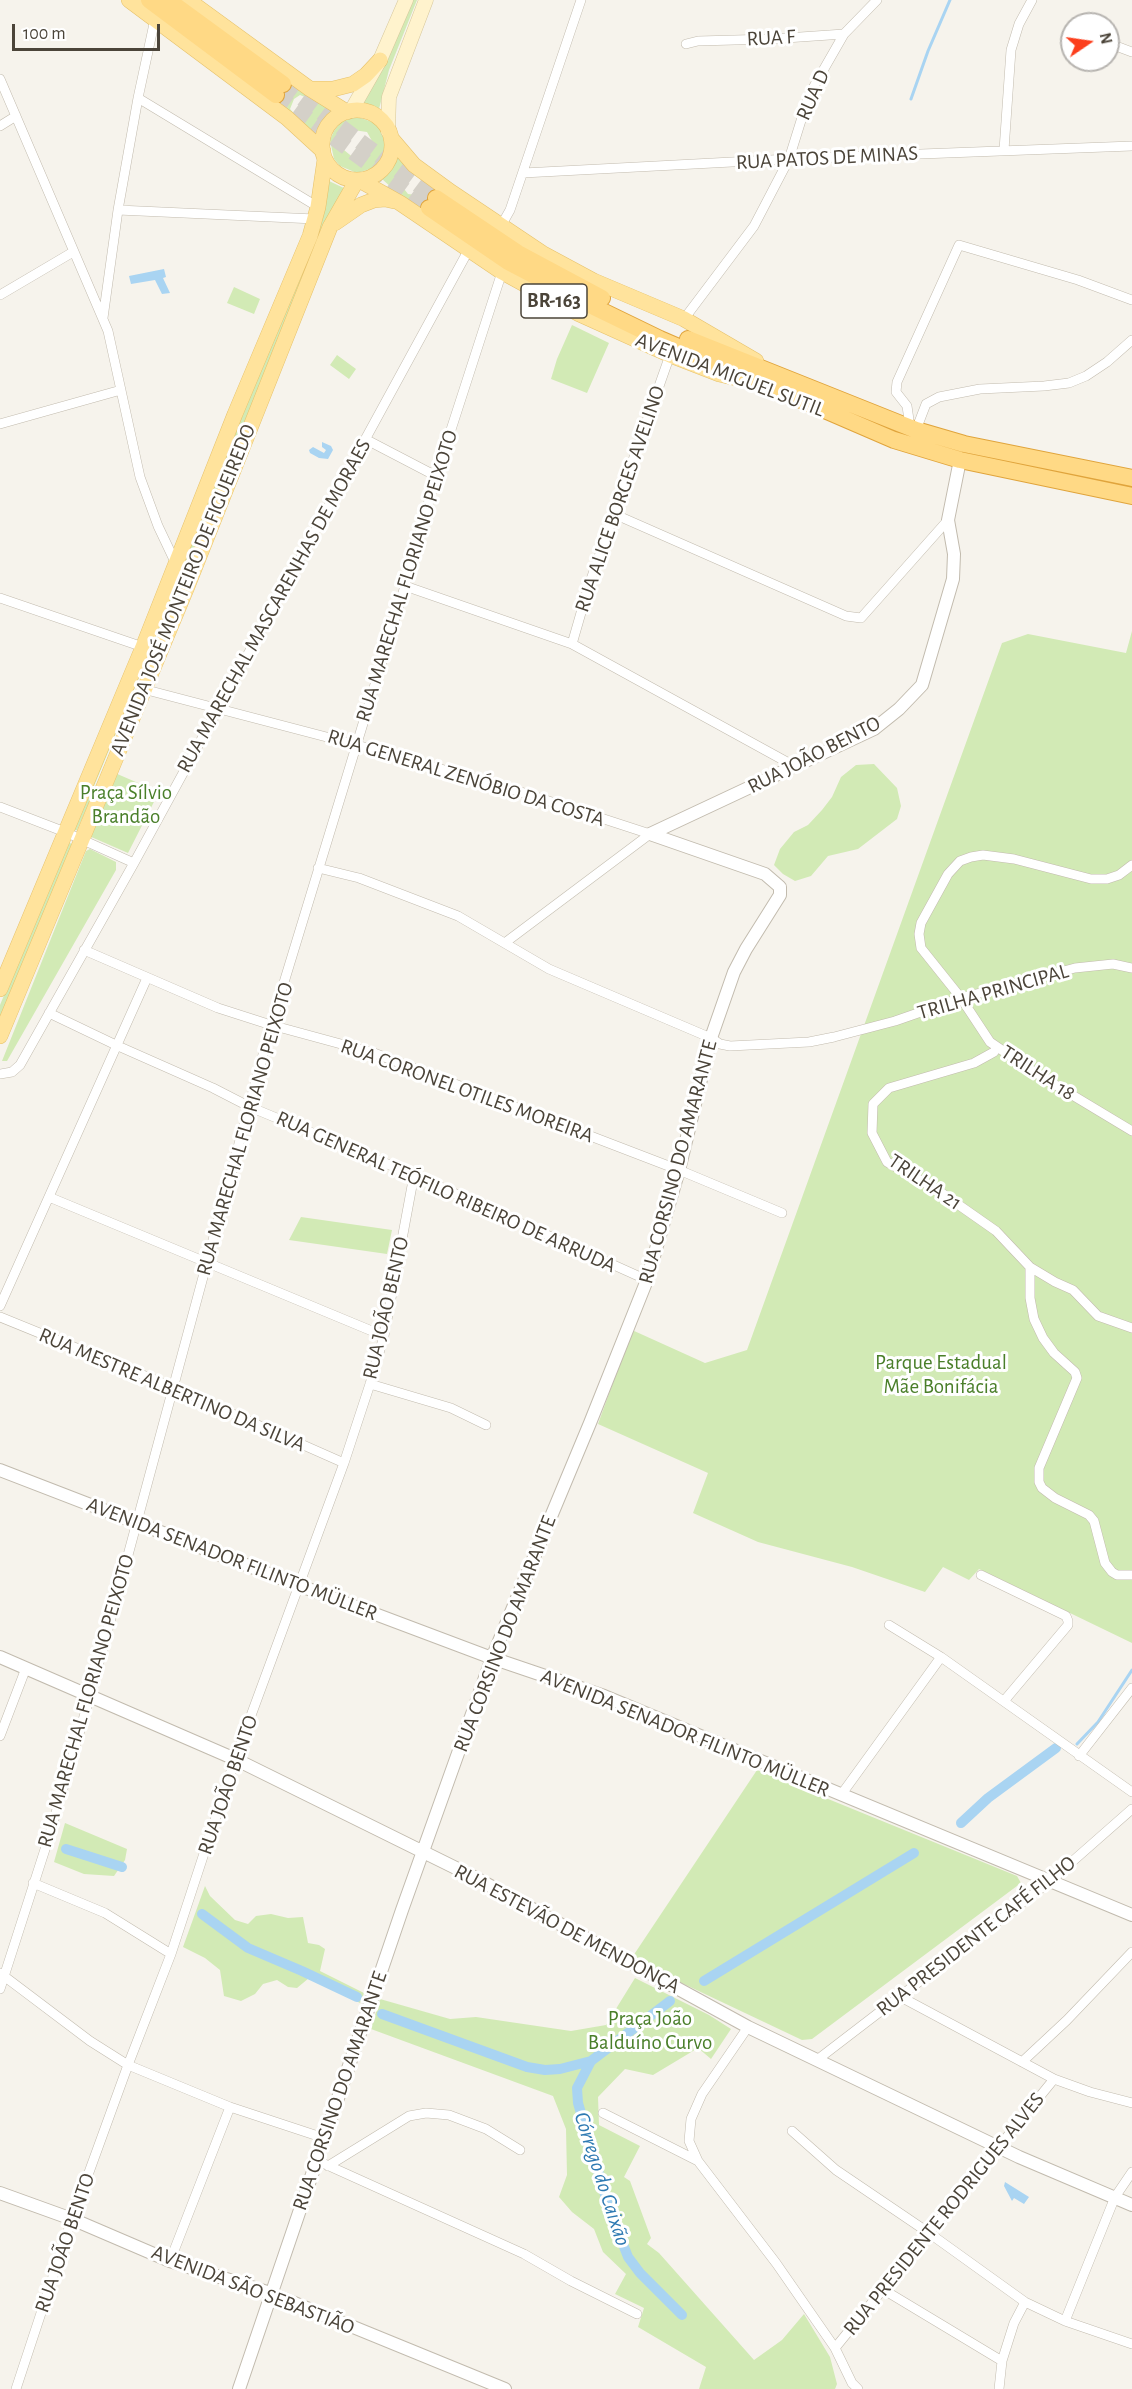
<!DOCTYPE html>
<html>
<head>
<meta charset="utf-8">
<style>
  body { margin:0 }
  #map { position:relative; width:1132px; height:2389px; overflow:hidden; background:#f6f3ec; font-family:"Alegreya Sans",sans-serif }
  canvas { display:block }
  .north { position:absolute; left:1060px; top:12px; width:60px; height:60px; box-sizing:border-box; background:#fff; border:2px solid #b7b4b0; border-radius:50%; rotate:77deg; font-size:16px; font-weight:700; line-height:24px; text-align:center; color:#4b4439 }
  .north::after { content:''; display:block; margin:auto; width:21px; height:27px; background:#fc3f1d; clip-path:polygon(50% 0,100% 100%,50% 72%,0 100%) }
  .scale { position:absolute; left:12px; top:24px; width:148px; height:27px; box-sizing:border-box; border:3px solid #4b4439; border-top:0; padding-left:8px; font-size:18px; line-height:21px; white-space:nowrap; color:#4b4439; -webkit-text-stroke:4px #fff; paint-order:stroke }
</style>
</head>
<body>
<div id="map">
<canvas width="1132" height="2389"></canvas>
<div class="north">N</div>
<div class="scale">100 m</div>
</div>
<script>
const ctx = document.querySelector('canvas').getContext('2d');
ctx.lineJoin = 'round';
function paint(path, color) {
  ctx.fillStyle = color;
  ctx.fill(path, 'evenodd');
}
function poly(rows) {
  const path = new Path2D();
  for (const r of rows) {
    if (r.length === 3) {
      path.moveTo(r[0] + r[2], r[1]);
      path.arc(r[0], r[1], r[2], 0, 2 * Math.PI);
      continue;
    }
    path.moveTo(r[0], r[1]);
    for (let i = 2; i < r.length; i += 2) path.lineTo(r[i], r[i + 1]);
  }
  return path;
}
function trace(path, color, width, dash) {
  ctx.strokeStyle = color;
  ctx.lineWidth = width;
  ctx.lineCap = dash ? 'butt' : 'round';
  ctx.setLineDash(dash || []);
  ctx.stroke(path);
}
function write(font, color, halo, rows, align = 'center') {
  ctx.font = font + ' "Alegreya Sans",sans-serif';
  ctx.lineWidth = 6;
  ctx.setLineDash([]);
  ctx.textBaseline = 'middle';
  ctx.strokeStyle = halo;
  ctx.fillStyle = color;
  for (const [text, x, y, turn = 0] of rows) {
    ctx.save();
    ctx.translate(x, y);
    ctx.rotate((+turn || 0) * Math.PI / 180);
    ctx.textAlign = isNaN(turn) ? turn : align;
    if (halo) ctx.strokeText(text, 0, 0);
    ctx.fillText(text, 0, 0);
    ctx.restore();
  }
}
paint(poly([
  [409,0,417,0,389,70,378,113,362,104],
  [280,73,339,114,327,126,321,142,267,98],
  [300,95,310,99,313,106,311,113,305,118,297,117,290,109,294,99],
  [358,117,375,123,381,129,386,146,380,162,373,168,357,173,340,166,334,159,330,140,334,131,340,123,348,118],
  [353,130,367,132,372,141,371,150,365,158,355,159,344,150,345,136],
  [398,157,452,197,433,192,427,198,425,208,427,212,403,198,382,179,388,174],
  [411,172,414,172,423,179,424,182,422,190,416,195,408,194,401,185,402,178],
  [329,181,346,189,318,242,186,569,183,569,181,568],
  [234,287,260,299,254,314,227,303],
  [572,325,609,343,587,393,551,379,557,359],
  [337,355,356,369,349,379,330,365],
  [175,585,176,588,92,791,93,794,77,830,71,831],
  [1132,631,1132,1643,979,1569,969,1580,943,1567,925,1592,852,1567,758,1542,693,1513,708,1473,598,1424,632,1330,705,1363,747,1350,1002,643,1028,634,1126,653],
  [874,764,897,788,901,806,897,819,858,849,828,856,811,876,795,881,783,874,774,865,780,849,794,832,808,825,822,810,832,797,841,777,856,765],
  [115,773,159,792,128,853,89,836],
  [67,842,72,844,0,1018,0,1005],
  [90,849,116,862,116,870,7,1061,2,1061,86,851],
  [301,1217,392,1230,387,1254,289,1240],
  [757,1770,1017,1876,1021,1883,812,2039,802,2040,631,1959],
  [65,1823,127,1849,125,1860,114,1876,84,1874,54,1862],
  [205,1886,210,1896,235,1920,248,1924,256,1916,271,1914,288,1918,303,1917,308,1943,319,1945,325,1949,320,1971,364,1993,360,2003,309,1978,297,1988,288,1987,277,1980,263,1984,255,1994,241,2001,224,1996,220,1970,205,1958,183,1947],
  [635,1978,709,2015,731,2029,711,2059,698,2048,653,2075,625,2069,598,2097,599,2125,640,2146,624,2177,630,2181,651,2238,647,2244,659,2253,754,2360,782,2340,804,2314,830,2357,837,2384,835,2389,699,2389,706,2367,638,2327,644,2308,615,2294,626,2274,603,2252,594,2229,572,2212,559,2197,567,2175,566,2129,553,2096,371,2029,380,1999,450,2019,476,2017,571,2031,606,2025]
]), '#d2eab5');
paint(poly([
  [164,269,166,277,163,278,170,293,162,294,155,280,131,284,129,276],
  [322,442,331,446,333,450,328,459,319,458,310,453,309,450,313,447,324,453,326,450,322,447],
  [1005,2182,1029,2197,1024,2204,1014,2198,1012,2201,1004,2186]
]), '#a9d4f2');
trace(poly([
  [911,99,928,51,950,0],
  [1077,1744,1098,1722,1132,1670]
]), '#a9d4f2', 3);
trace(poly([
  [961,1823,988,1798,1056,1748],
  [66,1849,122,1867],
  [202,1914,248,1948,302,1971,357,1997],
  [704,1981,914,1853],
  [382,2014,527,2067,545,2070,560,2069,591,2061,670,2001],
  [591,2061,577,2088,578,2103,609,2208,628,2257,640,2273,682,2315]
]), '#a9d4f2', 10);
trace(poly([
  [283,84,436,198],
  [276,95,429,208]
]), '#d4d0c8', 16, [16, 8]);
const minor = poly([
  [1108,43,1132,52],
  [686,44,698,41,771,39,844,34],
  [0,79,108,331,140,477,158,526,187,587],
  [138,98,318,207],
  [0,126,16,116],
  [1004,150,1011,50,1019,24,1032,0],
  [523,173,789,159,1132,146],
  [118,210,315,219],
  [501,226,510,210,581,0],
  [0,295,73,252],
  [103,318,118,210,138,98,155,19],
  [684,319,754,226,789,159,809,95,844,34,877,0],
  [0,424,121,390],
  [910,427,907,406,896,392,897,382,959,245,1078,280,1132,300],
  [916,430,926,404,939,397,980,389,1044,386,1069,383,1086,376,1107,362,1132,340],
  [365,439,436,476],
  [614,514,846,616,861,618,948,520],
  [405,586,572,644,796,767],
  [0,598,143,647],
  [572,644,589,585,670,355],
  [143,689,357,745,518,791,650,834],
  [0,807,65,832,134,863],
  [1132,865,1119,875,1107,879,1091,879,1014,859,983,855,971,857,960,861,948,874,921,923,919,934,921,948,961,998,990,1042,1034,1072,1132,1131],
  [318,868,359,878,458,916,549,969,711,1038,720,1044,730,1046,809,1042,834,1037,895,1021,961,998,1075,968,1113,964,1132,968],
  [506,942,650,834],
  [84,950,218,1008,271,1025,374,1053,679,1170,782,1213],
  [49,1013,118,1046,213,1088,250,1107,414,1175,647,1280],
  [997,1047,994,1052,974,1063,889,1088,873,1104,872,1133,887,1162,936,1189,996,1231,1030,1267,1055,1282,1073,1290,1098,1316,1132,1328],
  [0,1074,12,1072,20,1065,134,863,468,251],
  [49,1197,384,1336],
  [1030,1267,1030,1298,1034,1319,1043,1338,1054,1353,1075,1372,1077,1378,1039,1468,1039,1482,1042,1488,1055,1498,1089,1515,1094,1521,1105,1563,1112,1572,1117,1575,1132,1575],
  [0,1306,147,978],
  [0,1317,172,1387,344,1463],
  [370,1384,451,1408,486,1425],
  [981,1575,1066,1616,1068,1621,1068,1625,1004,1701],
  [889,1625,941,1657,1132,1792],
  [0,1736,26,1668],
  [1079,1756,1132,1688],
  [841,1795,941,1657],
  [33,1883,105,1913,171,1954],
  [0,1973,90,2041,128,2065,230,2107,324,2138],
  [0,1989,48,1840,90,1696,271,1025,405,586,436,476,502,272],
  [899,1996,1054,2079,1090,2092,1132,2103],
  [748,2027,702,2094,691,2119,689,2141,698,2161,776,2263,835,2348,852,2383,858,2389],
  [817,2060,1049,1882,1132,1809],
  [1022,2062,1067,2020,1132,1952],
  [603,2113,698,2161],
  [792,2131,836,2170,929,2233,1025,2302,1065,2321,1132,2344],
  [318,2161,524,2254,571,2281,637,2314],
  [328,2166,409,2116,426,2113,449,2115,486,2129,520,2150],
  [170,2261,230,2107],
  [884,2290,1002,2361],
  [1065,2321,1115,2197,1132,2172],
  [835,2348,1054,2079],
  [16,2389,72,2219,128,2065,171,1954,235,1759,344,1463,370,1384,384,1336,414,1175],
  [999,2389,1002,2361,1014,2323,1025,2302]
]);
const tertiary = poly([
  [650,834,874,729,899,709,922,685,953,579,954,554,948,520,960,460],
  [0,1470,298,1585,492,1658,604,1696,1132,1915],
  [0,1657,235,1759,474,1877,748,2027,1019,2157,1132,2205],
  [0,2193,72,2219,170,2261,270,2293,505,2389],
  [239,2389,402,1910,492,1658,590,1423,647,1280,679,1170,711,1038,734,972,746,949,780,895,780,887,765,874,650,834]
]);
const secondary = poly([
  [351,111,380,60,406,0],
  [388,131,389,97,426,0]
]);
const primary = poly([
  [129,0,287,118,323,151],
  [188,0,310,89,347,112],
  [310,89,333,89,353,84,366,75,380,60],
  [357,145,35],
  [391,138,414,165,451,192,542,253,594,281,684,319,756,361],
  [359,180,400,203,502,272,579,314,670,355,719,374,740,379],
  [335,223,361,205,374,200,385,199,394,201],
  [0,989,143,647,235,414,310,236,318,207,325,159],
  [0,1036,187,587,330,227,357,180]
]);
const trunk = poly([
  [149,0,276,95],
  [168,0,283,84],
  [436,198,518,253,602,298],
  [429,208,508,262,594,307,660,339,894,440,960,460,1132,496],
  [688,339,916,430,964,444,1132,478]
]);
trace(minor, '#c2bbae', 10);
trace(tertiary, '#c2bbae', 14);
trace(secondary, '#d6c79b', 15);
trace(primary, '#e6c16a', 16);
trace(trunk, '#e0a43c', 18);
trace(minor, '#fff', 9);
trace(tertiary, '#fff', 12);
trace(secondary, '#fff3cd', 14);
trace(primary, '#ffe39c', 15);
trace(trunk, '#ffd985', 16);
for (const [x, y, w] of [
  [554,301,66]
]) {
  const box = new Path2D();
  box.roundRect(x - w / 2, y - 17, w, 34, 4.5);
  ctx.fillStyle = '#fff';
  ctx.fill(box);
  trace(box, '#4b4439', 1.5);
}
write('bold 20px', '#4b4439', null, [
  ["BR-163",554,301]
]);
write('21px', '#4b4439', '#fff', [
  ["RUA F",771,38,-3],
  ["RUA D",813,95,-66],
  ["RUA PATOS DE MINAS",827,158,-3],
  ["AVENIDA MIGUEL SUTIL",730,375,21],
  ["RUA ALICE BORGES AVELINO",620,499,-71],
  ["RUA MARECHAL FLORIANO PEIXOTO",407,576,-73],
  ["AVENIDA JOSÉ MONTEIRO DE FIGUEIREDO",183,590,-68],
  ["RUA MARECHAL MASCARENHAS DE MORAES",274,606,-61],
  ["RUA JOÃO BENTO",814,755,-27],
  ["RUA GENERAL ZENÓBIO DA COSTA",466,778,17],
  ["TRILHA PRINCIPAL",993,992,-16],
  ["TRILHA 18",1038,1073,33],
  ["RUA CORONEL OTILES MOREIRA",467,1091,20],
  ["RUA MARECHAL FLORIANO PEIXOTO",245,1129,-74],
  ["RUA CORSINO DO AMARANTE",678,1162,-75],
  ["TRILHA 21",925,1182,34],
  ["RUA GENERAL TEÓFILO RIBEIRO DE ARRUDA",446,1192,24],
  ["RUA JOÃO BENTO",386,1308,-77],
  ["RUA MESTRE ALBERTINO DA SILVA",172,1390,23],
  ["AVENIDA SENADOR FILINTO MÜLLER",232,1559,21],
  ["RUA CORSINO DO AMARANTE",505,1634,-69],
  ["RUA MARECHAL FLORIANO PEIXOTO",86,1701,-74],
  ["AVENIDA SENADOR FILINTO MÜLLER",685,1733,22],
  ["RUA JOÃO BENTO",228,1785,-71],
  ["RUA ESTEVÃO DE MENDONÇA",567,1929,28],
  ["RUA PRESIDENTE CAFÉ FILHO",976,1936,-38],
  ["RUA CORSINO DO AMARANTE",340,2091,-71],
  ["RUA PRESIDENTE RODRIGUES ALVES",944,2214,-51],
  ["RUA JOÃO BENTO",65,2243,-71],
  ["AVENIDA SÃO SEBASTIÃO",253,2290,21]
]);
write('21px', '#4a7f2a', '#fff', [
  ["Praça Sílvio",126,793],
  ["Brandão",126,817],
  ["Parque Estadual",941,1363],
  ["Mãe Bonifácia",941,1387],
  ["Praça João",650,2019],
  ["Balduíno Curvo",650,2043]
]);
write('italic 22px', '#2e7ab2', '#fff', [
  ["Córrego do Caixão",602,2179,72]
]);
</script>
</body>
</html>
